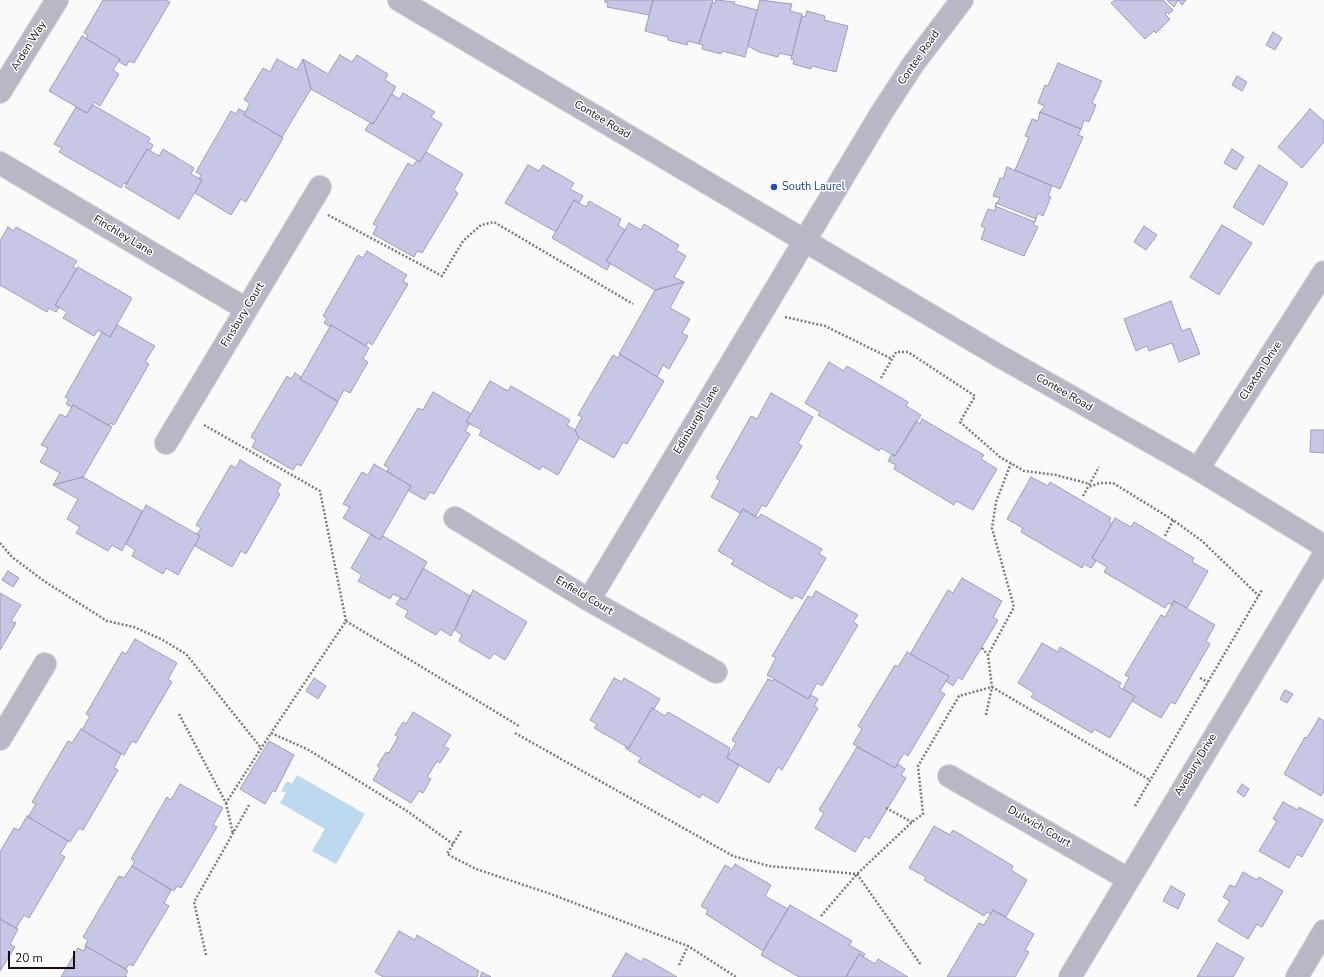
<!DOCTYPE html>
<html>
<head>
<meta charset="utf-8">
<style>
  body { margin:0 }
  #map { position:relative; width:1324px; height:977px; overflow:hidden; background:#fafafa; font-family:"Nunito Sans",sans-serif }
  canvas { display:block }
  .scale { position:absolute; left:8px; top:951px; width:67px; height:18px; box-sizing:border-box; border:2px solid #180d09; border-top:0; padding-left:5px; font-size:12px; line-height:14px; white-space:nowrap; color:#180d09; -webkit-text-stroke:3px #fff; paint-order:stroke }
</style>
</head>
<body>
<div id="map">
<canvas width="1324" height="977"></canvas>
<div class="scale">20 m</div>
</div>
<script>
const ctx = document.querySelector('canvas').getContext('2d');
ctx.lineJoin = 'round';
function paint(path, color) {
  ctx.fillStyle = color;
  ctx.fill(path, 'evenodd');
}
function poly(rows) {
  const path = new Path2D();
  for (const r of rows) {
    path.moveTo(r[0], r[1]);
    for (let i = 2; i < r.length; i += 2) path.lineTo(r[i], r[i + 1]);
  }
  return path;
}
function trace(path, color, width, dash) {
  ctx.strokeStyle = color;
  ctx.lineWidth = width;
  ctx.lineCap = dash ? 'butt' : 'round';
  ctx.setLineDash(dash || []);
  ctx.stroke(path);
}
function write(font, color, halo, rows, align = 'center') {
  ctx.font = font + ' "Nunito Sans",sans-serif';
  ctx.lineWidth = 3;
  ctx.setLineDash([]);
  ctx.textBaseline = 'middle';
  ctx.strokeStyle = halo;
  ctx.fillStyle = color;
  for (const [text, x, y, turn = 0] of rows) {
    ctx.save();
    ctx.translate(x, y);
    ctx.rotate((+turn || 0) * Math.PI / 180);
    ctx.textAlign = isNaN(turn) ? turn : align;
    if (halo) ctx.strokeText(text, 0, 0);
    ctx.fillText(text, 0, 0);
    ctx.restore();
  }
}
paint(poly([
  [297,775,365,814,336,864,312,851,325,829,280,803,286,793,281,791,287,781,292,784]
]), '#bcd9ef');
const building = poly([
  [103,0,166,0,170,2,134,63,129,61,126,66,118,61,120,59,86,39,88,35,84,33,103,0],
  [605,0,653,0,649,15,607,7,608,3,605,2,605,0],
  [653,0,713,0,699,44,688,41,687,45,668,40,668,37,645,31,653,0],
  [716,0,735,2,734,4,757,10,745,57,722,51,721,54,702,49,703,45,699,44,712,3,715,3,716,0],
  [760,0,792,4,790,11,802,14,792,56,779,53,778,57,759,52,748,46,760,0],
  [1115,0,1163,0,1173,10,1169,14,1167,12,1165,14,1170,19,1156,33,1154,31,1145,39,1111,3,1115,0],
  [1167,0,1186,0,1182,5,1178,0,1174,7,1167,0],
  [807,11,825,16,824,20,848,26,836,72,812,66,811,69,793,64,794,60,791,59,802,16,805,17,807,11],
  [1273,32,1282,38,1275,50,1266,45,1273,32],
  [82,36,120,59,113,70,119,74,100,106,94,102,87,113,49,91,82,36],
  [340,55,352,62,357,55,388,74,385,80,396,87,373,124,311,89,303,59,328,74,340,55],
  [277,59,297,70,303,59,311,89,282,137,244,115,250,103,244,100,263,68,270,72,277,59],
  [1058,63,1102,81,1092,103,1096,105,1089,122,1084,120,1081,129,1040,112,1045,106,1038,103,1045,85,1048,86,1058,63],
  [1237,76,1247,82,1242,91,1232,85,1237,76],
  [403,93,435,112,431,117,442,124,420,162,365,130,370,123,373,124,392,94,399,99,403,93],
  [93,105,150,138,148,142,153,145,150,151,147,149,126,184,124,183,121,188,59,152,62,148,54,144,76,107,87,113,93,105],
  [239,109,245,112,244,115,283,138,246,202,241,199,231,215,195,193,202,180,199,179,201,175,196,172,231,111,236,114,239,109],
  [1310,109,1324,121,1324,142,1302,168,1278,147,1310,109],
  [1040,112,1081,129,1078,135,1083,137,1060,189,1015,170,1029,137,1025,136,1032,119,1038,121,1040,112],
  [147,149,159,156,163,149,194,168,191,174,202,180,179,219,125,187,147,149],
  [1232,149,1244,157,1236,170,1224,163,1232,149],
  [426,152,463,174,454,190,458,193,422,253,417,251,414,257,373,234,377,226,373,224,408,163,413,166,417,160,420,162,426,152],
  [528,165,539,171,543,165,574,183,570,189,583,196,579,203,574,200,556,232,505,203,528,165],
  [1259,165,1288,183,1263,225,1233,207,1259,165],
  [1007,167,1052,186,1048,196,1051,197,1043,216,1038,213,1035,222,995,206,1000,198,993,196,1000,178,1003,179,1007,167],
  [574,200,586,207,589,201,621,219,618,225,625,230,606,261,610,264,607,270,552,238,574,200],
  [996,203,1036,219,1033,225,1038,227,1024,256,981,239,985,228,981,226,988,209,995,211,996,203],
  [629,223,641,230,644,224,679,245,676,250,686,256,674,277,684,282,655,290,606,261,629,223],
  [1222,225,1252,243,1219,295,1190,277,1222,225],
  [1144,226,1157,235,1146,250,1134,242,1144,226],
  [8,227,14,231,16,227,77,261,73,267,77,269,55,305,59,307,56,312,49,308,47,312,0,285,0,241,8,227],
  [367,251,407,275,403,281,408,284,372,345,368,342,366,346,331,325,330,327,324,323,327,318,323,316,358,255,363,258,367,251],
  [78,267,132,298,110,337,98,330,94,336,63,318,67,312,55,305,78,267],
  [684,282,670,308,690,319,682,333,688,336,669,369,663,365,657,377,619,354,655,290,684,282],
  [1171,301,1182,331,1190,328,1200,354,1179,362,1172,343,1149,351,1147,346,1136,351,1124,319,1171,301],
  [117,325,155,346,145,362,149,364,114,425,110,423,109,426,73,405,72,407,66,404,69,399,65,397,102,332,110,337,117,325],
  [331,325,369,348,363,359,368,362,350,393,344,390,338,401,300,379,331,325],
  [620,354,664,381,627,444,623,442,614,458,579,438,575,430,582,417,578,415,613,355,618,358,620,354],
  [829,362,844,371,847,366,908,402,906,406,921,415,895,456,881,448,879,451,818,415,820,412,805,403,829,362],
  [295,373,301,377,300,379,338,402,301,466,297,464,293,470,252,447,256,440,251,437,287,376,291,379,295,373],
  [490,381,508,391,511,386,570,420,567,425,575,430,579,438,558,475,542,466,540,470,479,435,482,430,466,422,490,381],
  [433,392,471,414,466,422,470,423,465,431,470,434,434,494,430,492,425,500,409,491,411,486,387,471,389,468,384,465,418,408,423,410,433,392],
  [771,393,813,417,798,443,802,446,766,507,762,505,755,517,743,509,740,513,711,497,720,481,716,478,751,416,757,419,771,393],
  [73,405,112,427,83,477,53,485,60,473,40,462,48,448,41,445,60,414,66,417,73,405],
  [922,419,984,455,981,459,997,469,973,510,956,501,954,505,894,469,896,465,888,461,892,454,895,456,916,421,920,424,922,419],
  [1311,430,1324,430,1324,453,1310,452,1311,430],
  [240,460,281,484,277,492,280,494,246,554,241,551,232,567,195,546,200,536,197,534,201,528,196,525,231,465,236,468,240,460],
  [374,464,411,486,380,540,343,518,350,507,343,504,362,472,368,475,374,464],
  [83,477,142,511,122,551,112,545,108,551,76,533,80,527,67,519,78,499,53,485,83,477],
  [1031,477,1048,486,1050,482,1111,518,1109,522,1112,524,1092,558,1096,561,1091,568,1084,564,1082,568,1021,532,1023,528,1007,519,1031,477],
  [146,505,200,536,178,575,166,568,163,574,132,556,135,550,126,544,146,505],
  [743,509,758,518,761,514,822,549,819,554,826,558,802,599,795,595,792,599,731,564,734,560,718,551,743,509],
  [1115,518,1131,527,1134,522,1194,558,1192,562,1208,571,1187,608,1174,601,1172,605,1168,603,1165,608,1104,572,1107,567,1092,558,1115,518],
  [371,534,380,540,383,536,427,562,406,600,393,594,390,599,358,581,362,575,351,568,371,534],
  [423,568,470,596,451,636,440,629,436,635,405,617,408,611,396,604,400,598,406,600,423,568],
  [8,571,19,578,13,587,2,580,8,571],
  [962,578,1002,601,993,617,998,620,962,680,958,677,953,686,946,681,949,676,910,654,948,590,953,593,962,578],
  [473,590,527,622,505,660,494,653,490,659,459,641,462,635,455,630,473,590],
  [816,591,858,615,853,622,858,625,822,686,817,683,808,699,767,675,776,658,772,656,808,596,812,598,816,591],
  [0,593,21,605,11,621,16,623,0,650,0,593],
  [1174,601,1215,625,1206,641,1210,644,1175,704,1171,702,1161,718,1132,701,1135,696,1123,689,1129,677,1125,675,1161,615,1165,617,1174,601],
  [135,639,177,663,168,679,172,682,136,743,132,741,124,755,82,730,90,716,86,714,122,652,126,654,135,639],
  [1042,643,1058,652,1060,647,1121,683,1119,687,1135,696,1110,738,1094,729,1092,733,1031,697,1034,693,1018,683,1042,643],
  [907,652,949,676,940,691,945,694,908,756,904,753,895,768,853,744,862,729,858,726,895,665,898,667,907,652],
  [314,678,326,686,318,699,306,691,314,678],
  [614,678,622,682,624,678,660,699,654,709,652,708,629,748,594,728,597,724,590,720,614,678],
  [768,679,773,681,774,679,808,699,811,695,818,699,814,706,818,708,782,770,778,767,769,783,727,758,736,743,732,740,768,679],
  [1285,690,1293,694,1287,703,1280,699,1285,690],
  [652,708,665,716,668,712,730,748,727,758,739,765,718,803,702,794,700,798,638,762,641,758,625,748,626,746,629,748,652,708],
  [413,712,451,735,444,746,449,749,440,763,437,761,427,777,431,779,423,793,419,791,411,803,373,780,380,768,377,766,386,752,389,753,398,737,395,735,403,722,406,724,413,712],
  [1319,718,1324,721,1324,791,1321,796,1284,774,1305,737,1307,738,1319,718],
  [81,729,121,754,114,768,118,770,83,830,79,828,70,842,28,817,36,804,32,802,68,741,72,743,81,729],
  [269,741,294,755,275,792,273,790,265,804,240,789,269,741],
  [857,747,895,768,898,764,905,769,901,775,906,778,869,839,865,836,855,852,815,828,824,813,819,810,857,747],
  [180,784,223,808,213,825,217,827,181,888,177,886,174,891,132,866,135,861,131,859,167,797,171,800,180,784],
  [1242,784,1249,789,1244,797,1237,792,1242,784],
  [1283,802,1298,810,1299,807,1323,820,1302,857,1297,854,1289,868,1259,851,1277,821,1273,819,1283,802],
  [27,816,68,841,60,854,65,857,29,918,24,915,16,928,0,919,0,852,14,828,19,830,27,816],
  [934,826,950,835,953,830,1013,866,1011,870,1027,880,1006,917,993,910,990,914,987,912,984,916,924,880,926,877,909,868,934,826],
  [735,864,771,885,765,896,788,909,763,951,706,914,708,910,701,906,725,865,732,869,735,864],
  [132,866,171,890,164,903,169,906,133,966,129,964,126,969,85,946,88,940,83,937,119,876,124,878,132,866],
  [1243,872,1257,880,1259,877,1283,891,1262,927,1257,924,1248,939,1218,921,1230,901,1223,897,1230,885,1235,887,1243,872],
  [1171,886,1185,894,1178,909,1163,901,1171,886],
  [790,905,852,941,849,945,865,954,863,957,859,954,846,977,799,977,761,955,790,905],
  [993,910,1034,934,1025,950,1029,952,1015,977,947,977,979,923,984,925,993,910],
  [0,919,18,929,10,944,15,947,0,971,0,919],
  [399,931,415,940,417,935,479,971,477,977,383,977,375,972,399,931],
  [1217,943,1244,958,1233,977,1197,977,1217,943],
  [86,946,128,971,125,976,127,977,61,977,78,948,84,951,86,946],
  [626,953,641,962,644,958,677,977,612,977,626,953],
  [859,954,875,964,878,959,908,977,846,977,859,954],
  [482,972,491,977,480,977,482,972]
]);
paint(building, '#c5c7e4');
trace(building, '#9c9eba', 1);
const minor = poly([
  [399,0,994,353,1198,469,1324,546],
  [0,92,57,0],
  [0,163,246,309],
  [166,443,320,187],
  [1198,469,1324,272],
  [455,518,589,600,716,672],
  [589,600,882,112,914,63,962,0],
  [0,739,45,664],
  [949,776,1128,879],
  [1070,977,1324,555],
  [1297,977,1324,931]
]);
trace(minor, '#d6d4d3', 24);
trace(poly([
  [328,215,442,276,463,241,481,225,494,222,633,304],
  [785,317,825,326,892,359],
  [881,378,896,352,908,352,975,396,960,422,1000,457,1024,471,1056,475,1090,484],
  [204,425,320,491,346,621,271,733],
  [1089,485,1099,467],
  [1083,496,1088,487,1100,483,1113,483,1173,520,1202,541,1259,596],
  [1165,536,1173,520],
  [0,543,12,557,44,581,107,621,134,627,161,639,186,654,261,748],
  [346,621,519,726],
  [982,648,988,655],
  [1200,678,1208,682],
  [179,714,226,803,271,733,307,749,407,811,453,844],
  [986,715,992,687,988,655,1014,607,992,528,996,502,1011,463],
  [515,733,733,856,769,866,857,874,921,965],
  [226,803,233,834],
  [1135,806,1262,590],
  [886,808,912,822],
  [461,831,447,854,476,869,548,893,688,946,736,977],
  [821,916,857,874,912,822,923,814,918,766,959,696,992,687,1150,780],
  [206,955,194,902,249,805],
  [679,965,688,946]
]), '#7f7977', 2.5, [2, 2]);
trace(minor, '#b8b7c5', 22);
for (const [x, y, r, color] of [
  [774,187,4,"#1a4fb4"]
]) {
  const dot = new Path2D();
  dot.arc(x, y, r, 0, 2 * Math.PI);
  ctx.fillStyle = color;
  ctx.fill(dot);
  trace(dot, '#fff', 1.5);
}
write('11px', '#180d09', '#fff', [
  ["Arden Way",29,46,-58],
  ["Contee Road",919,58,-55],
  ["Contee Road",602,120,31],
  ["Finchley Lane",123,236,31],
  ["Finsbury Court",243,315,-59],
  ["Claxton Drive",1261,371,-57],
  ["Contee Road",1064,393,30],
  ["Edinburgh Lane",697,420,-59],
  ["Enfield Court",584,596,31],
  ["Avebury Drive",1196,765,-59],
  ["Dulwich Court",1039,827,30]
]);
write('11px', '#164399', '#fff', [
  ["South Laurel",782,187]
], 'left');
</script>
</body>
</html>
